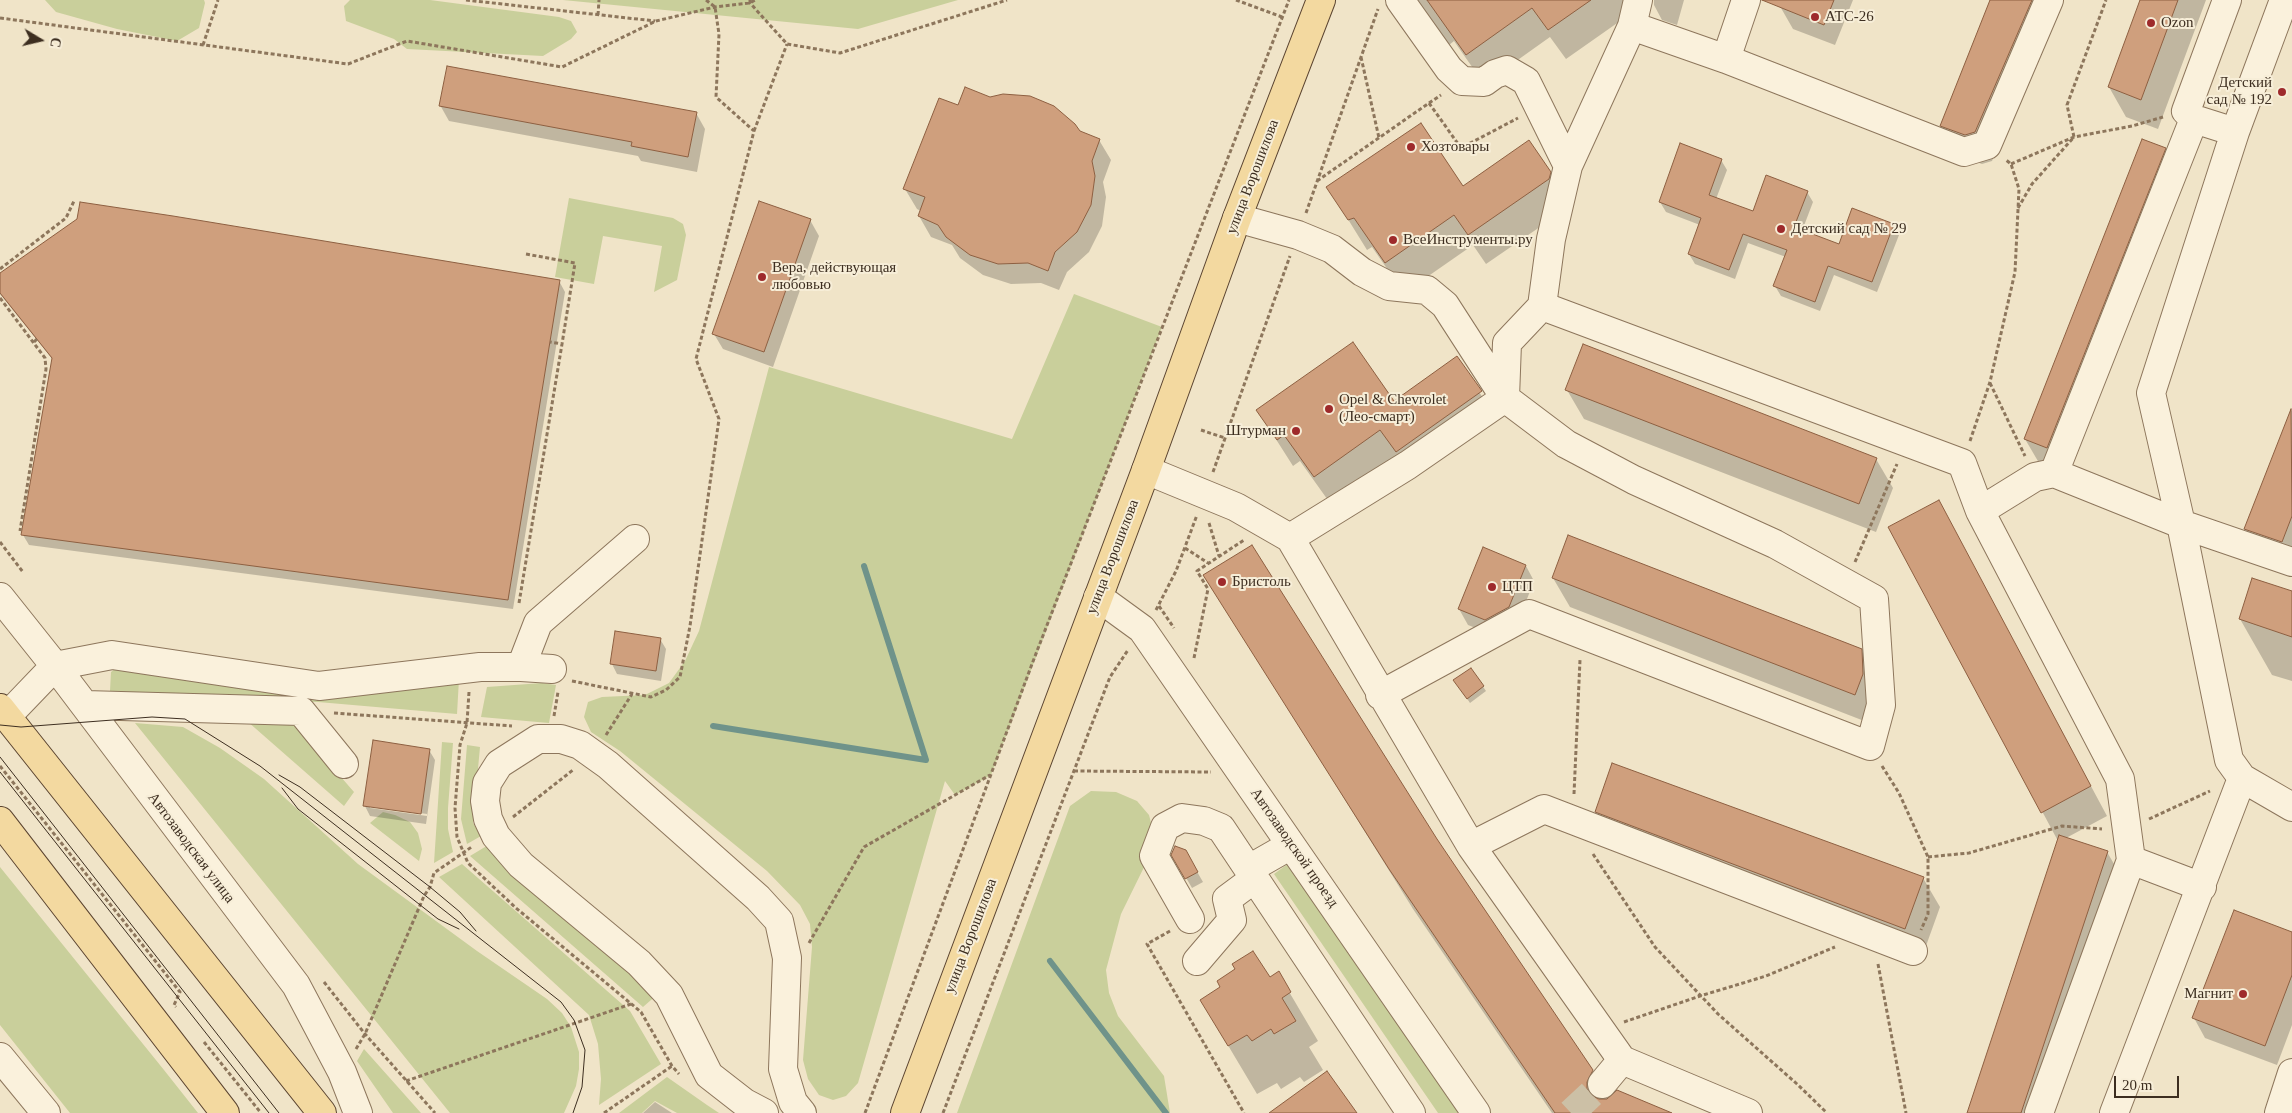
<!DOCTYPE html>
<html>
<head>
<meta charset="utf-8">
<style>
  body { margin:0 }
  #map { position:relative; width:2292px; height:1113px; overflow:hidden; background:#f0e4c8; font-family:Georgia,serif }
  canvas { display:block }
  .north { position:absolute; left:15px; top:15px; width:50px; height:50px; -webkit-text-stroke:4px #f7eed8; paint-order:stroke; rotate:99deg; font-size:14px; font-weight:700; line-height:20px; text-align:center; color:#3d2e20 }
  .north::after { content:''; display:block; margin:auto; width:18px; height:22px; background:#3d2e20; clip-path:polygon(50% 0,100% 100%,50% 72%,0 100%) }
  .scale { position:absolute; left:2114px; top:1076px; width:65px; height:22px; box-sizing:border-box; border:2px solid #3d2e20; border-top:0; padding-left:6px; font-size:15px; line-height:18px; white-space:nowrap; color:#3d2e20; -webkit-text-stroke:4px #f7eed8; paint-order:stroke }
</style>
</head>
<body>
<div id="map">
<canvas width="2292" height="1113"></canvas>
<div class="north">С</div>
<div class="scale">20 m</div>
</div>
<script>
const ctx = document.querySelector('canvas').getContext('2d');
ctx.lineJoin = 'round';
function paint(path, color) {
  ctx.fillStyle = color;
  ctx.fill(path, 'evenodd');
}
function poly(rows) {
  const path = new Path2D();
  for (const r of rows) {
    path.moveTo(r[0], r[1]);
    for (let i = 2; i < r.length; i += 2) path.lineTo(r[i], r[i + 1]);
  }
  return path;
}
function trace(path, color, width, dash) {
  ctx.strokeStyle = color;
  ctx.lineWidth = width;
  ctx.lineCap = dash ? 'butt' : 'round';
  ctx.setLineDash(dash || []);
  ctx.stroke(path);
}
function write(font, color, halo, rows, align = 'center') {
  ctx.font = font + ' Georgia,serif';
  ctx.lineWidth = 4;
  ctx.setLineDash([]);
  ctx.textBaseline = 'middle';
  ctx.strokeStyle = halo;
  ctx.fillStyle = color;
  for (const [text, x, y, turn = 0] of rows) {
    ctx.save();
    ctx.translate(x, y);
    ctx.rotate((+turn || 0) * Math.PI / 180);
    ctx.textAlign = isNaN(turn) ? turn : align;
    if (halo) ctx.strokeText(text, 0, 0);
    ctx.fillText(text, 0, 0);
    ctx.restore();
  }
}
paint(poly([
  [45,0,204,0,205,3,199,28,177,41,117,29,56,12],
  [350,0,430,0,559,17,571,21,577,32,571,39,543,56,407,49,394,39,346,21,344,6],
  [563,0,958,0,858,29],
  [569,198,673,218,683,224,686,235,677,280,654,292,662,246,603,236,594,284,555,277],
  [1074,294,1162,327,991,775,955,795,945,781,858,1083,846,1096,833,1100,819,1095,808,1079,803,1060,812,947,810,924,800,905,767,871,620,751,591,732,584,717,588,702,602,697,645,695,669,683,685,661,699,631,769,367,1012,439],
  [117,667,459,679,457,714,318,702,117,698,110,691,111,672],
  [542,683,556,685,549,723,481,717,487,687],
  [239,714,287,715,354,792,344,806],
  [135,723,183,727,220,748,264,779,358,864,477,951,547,999,562,1013,571,1027,579,1052,579,1069,576,1086,564,1113,450,1113],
  [442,742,453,743,448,808,448,829,453,852,434,863],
  [467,745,480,747,473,823,481,836,467,844,461,819],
  [1091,791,1116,792,1137,801,1149,815,1154,834,1150,855,1121,914,1106,970,1109,993,1118,1016,1164,1076,1170,1113,957,1113,1070,806],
  [383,812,395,815,410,822,418,833,422,849,419,861,370,823],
  [490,844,659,993,643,1007,470,856],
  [1289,863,1459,1113,1438,1113,1274,874],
  [462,864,630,1011,661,1064,599,1105,601,1079,598,1044,589,1015,439,877],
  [0,867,164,1070,198,1113,70,1113,0,1025],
  [364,1049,421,1113,393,1113,357,1061],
  [667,1077,707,1105,719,1113,677,1113,655,1101,642,1113,619,1113]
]), '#c9cf9b');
paint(poly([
  [1417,0,1650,0,1566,59,1550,37,1484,84,1454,41,1449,45],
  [1654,0,1684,0,1677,25,1662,20,1654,5],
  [1785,0,1853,0,1835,45,1793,29,1781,8],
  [1991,0,2063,0,1992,161,1982,164,1958,155,1941,126],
  [2141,0,2206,0,2158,129,2126,117,2109,87],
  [440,105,696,113,705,129,697,172,641,161,638,156,449,121],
  [959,107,1079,132,1099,140,1111,160,1103,182,1106,197,1102,226,1089,252,1067,272,1059,290,1041,283,1011,284,983,275,960,258,952,245,931,237,919,216,921,211,917,209,905,189],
  [2165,149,2182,178,2042,468,2025,439],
  [1721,160,1727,170,1716,199,1753,213,1807,192,1813,202,1802,231,1840,245,1893,225,1899,235,1877,292,1834,275,1820,311,1781,296,1775,286,1786,257,1748,243,1735,279,1695,264,1689,254,1700,225,1666,212,1660,202],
  [1550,172,1567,203,1566,209,1486,264,1473,245,1404,293,1372,247,1367,250,1328,187,1463,188],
  [810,220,819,236,773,367,723,349,714,334],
  [0,275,559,281,565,292,513,609,29,545,23,535,53,360,0,294],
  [1457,358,1496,418,1412,477,1396,456,1330,503,1300,461,1293,466,1258,411,1394,402],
  [1567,390,1876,459,1893,488,1876,532,1584,419],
  [2292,409,2292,568,2262,558,2245,529],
  [1938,501,2107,816,2066,838,2107,852,2124,881,2047,1113,1968,1113,2058,841,1890,527],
  [1526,566,1534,581,1518,622,1494,635,1468,625,1459,609],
  [1205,575,1436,839,1592,1071,1608,1099,1671,1113,1552,1113,1413,909],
  [1553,578,1861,650,1878,679,1872,724,1570,607],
  [2292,592,2292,681,2272,675,2240,619],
  [660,639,666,649,661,681,617,674,612,664],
  [1471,669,1486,691,1470,703,1458,685],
  [429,750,435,760,426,824,370,816,365,806],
  [370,806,427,814,427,816,370,808],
  [1596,812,1923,878,1940,907,1922,957,1613,841],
  [1185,851,1203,882,1192,888,1173,855],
  [2292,933,2292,1025,2277,1065,2205,1038,2194,1018],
  [1278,973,1318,1041,1309,1047,1323,1070,1304,1082,1300,1077,1281,1089,1277,1083,1257,1094,1201,1000,1269,979],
  [655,1102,672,1113,643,1113]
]), '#0003');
trace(poly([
  [713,726,926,760,864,566],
  [1050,961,1166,1113]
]), '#6f938a', 6);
const building = poly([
  [1427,0,1591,0,1548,30,1532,8,1466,55,1427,0],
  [1762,0,1834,0,1824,25,1762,0],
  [1990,0,2032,0,1975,132,1965,135,1940,126,1990,0],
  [2140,0,2178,0,2141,100,2108,87,2140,0],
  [447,66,697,112,688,157,631,146,632,142,439,106,447,66],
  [965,87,990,97,1003,94,1030,96,1054,106,1075,124,1080,131,1100,139,1092,161,1095,176,1091,205,1077,232,1055,252,1048,271,1028,263,998,264,970,255,946,237,938,225,918,216,925,197,903,189,939,98,958,105,965,87],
  [1421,123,1463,186,1529,140,1551,172,1549,179,1468,235,1454,215,1385,263,1354,218,1348,220,1326,187,1421,123],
  [2142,139,2166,148,2047,448,2024,439,2142,139],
  [1680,143,1722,159,1709,195,1753,211,1766,175,1808,191,1794,227,1839,244,1852,208,1894,224,1872,282,1828,266,1815,302,1773,286,1787,250,1743,234,1729,270,1688,254,1701,218,1659,202,1680,143],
  [759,201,811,219,764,352,712,334,759,201],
  [80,202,173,216,560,280,508,600,21,535,52,358,0,293,0,273,77,219,80,202],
  [1353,342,1394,401,1457,356,1482,391,1396,452,1380,430,1314,477,1284,435,1277,440,1256,410,1353,342],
  [1583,344,1877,458,1859,504,1565,390,1583,344],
  [2291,409,2292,516,2282,542,2244,529,2291,409],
  [1939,500,2091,786,2041,813,1888,527,1939,500],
  [1568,535,1862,649,1863,674,1855,695,1552,578,1568,535],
  [1252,545,1437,839,1593,1070,1587,1082,1587,1089,1592,1096,1599,1099,1607,1099,1617,1090,1672,1113,1555,1113,1389,869,1203,575,1252,545],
  [1483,547,1526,565,1509,607,1485,620,1458,609,1483,547],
  [2252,578,2292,591,2292,637,2239,619,2252,578],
  [615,631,661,638,656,671,610,664,615,631],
  [1471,668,1484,686,1467,699,1453,680,1471,668],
  [373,740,430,749,421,814,363,806,373,740],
  [1612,763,1924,877,1905,929,1595,812,1612,763],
  [2059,835,2108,851,2021,1113,1967,1113,2059,835],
  [1175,846,1186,850,1198,872,1185,879,1171,855,1175,846],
  [2234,910,2292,932,2292,975,2265,1046,2192,1018,2234,910],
  [1253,951,1270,977,1279,971,1291,992,1282,998,1296,1021,1274,1034,1271,1029,1252,1041,1247,1035,1228,1046,1200,1000,1220,987,1217,981,1235,969,1232,964,1253,951],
  [1327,1071,1357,1113,1269,1113,1327,1071]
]);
paint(building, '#cf9f7d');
trace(building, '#8d5f41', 1);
trace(poly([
  [1571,1113,1602,1084]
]), '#ccc0a6', 28, [28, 14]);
const minor = poly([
  [2227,0,2186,111,2194,119,2235,132],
  [2284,0,2235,132,2151,393,2181,524,2229,760,2242,778,2292,807],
  [1632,26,1726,59,1964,152,1987,145,2049,0],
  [1726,59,1746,0],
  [1568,166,1632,26,1638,0],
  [1237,218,1298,235,1332,249,1362,272,1389,286,1427,290,1445,305,1505,398,1408,465,1290,538],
  [1542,306,1962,463,1980,511,2120,779,2131,860,2202,887],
  [1146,470,1236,507,1290,538,1471,846,1622,1060,1748,1113],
  [2054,473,2181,524,2292,562],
  [1980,511,2035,477,2054,473,2194,119],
  [0,597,55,666,296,985,342,1072,358,1113],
  [1098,597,1142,629,1476,1113],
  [521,667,552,669],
  [1380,695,1529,614,1870,746,1881,705,1874,599,1775,544,1634,480,1566,444,1505,398,1507,343,1542,306,1551,239,1568,166,1526,81,1507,70,1495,74,1484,82,1462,81,1449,69,1400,0],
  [85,705,301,711,344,764],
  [7,716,55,666,112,655,319,686,480,667,521,667,538,623,635,539],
  [1471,846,1544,809,1913,951],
  [1249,869,1291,845],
  [1190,919,1154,856,1165,827,1182,818,1204,821,1221,828,1411,1113],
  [1197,961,1232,920,1227,899,1254,879],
  [0,1057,46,1113],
  [1602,1084,1622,1060],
  [764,1113,745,1103,709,1075,669,995,639,963,521,865,496,836,488,819,485,801,487,783,499,764,538,739,561,739,580,745,608,765,758,898,779,921,787,958,783,1069,793,1102,802,1113],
  [2039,1113,2131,860],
  [2114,1113,2242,778],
  [2279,1113,2292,1073]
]);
const major = poly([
  [0,708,322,1113],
  [0,821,225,1113],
  [905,1113,1146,470,1237,218,1321,0]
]);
trace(minor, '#8d765c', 30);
trace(major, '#5b4430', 30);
trace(poly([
  [466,0,655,21],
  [750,0,750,3,787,44,840,53,1007,0],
  [1236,0,1282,17],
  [598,15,599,0],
  [0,18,348,64,407,41,562,67,656,21,715,7,750,3,755,0],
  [203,45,218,0],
  [1361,57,1379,138],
  [1429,103,1441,95],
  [754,131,787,44],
  [2011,164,2074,137,2132,126,2163,117],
  [1317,181,1429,103,1461,148,1518,118],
  [2018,208,2032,184,2074,137,2067,105,2106,0],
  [1306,213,1378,9],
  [526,254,575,263,562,344],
  [0,269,66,218,74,201],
  [0,298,45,358,46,369,20,531],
  [34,342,38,338],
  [1990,383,2025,456],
  [1201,430,1225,438],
  [1970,441,1990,382,2015,272,2019,189,2011,164,2006,160],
  [1213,472,1290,256],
  [1209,523,1219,556],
  [0,542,23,572],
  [1185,548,1208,563],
  [1855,562,1897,464],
  [519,603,562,344,550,342],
  [1159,606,1174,628],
  [1156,610,1176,571,1197,515],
  [1194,658,1208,589,1197,571,1244,540],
  [572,681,651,697,666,690,680,677,690,626,719,419,696,359,754,131,716,97,719,34,715,7,706,0],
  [469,692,467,723,460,745,455,808,457,837,468,863,516,908,641,1012,672,1066,679,1074],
  [334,713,512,726],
  [554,716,558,692],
  [606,735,632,694],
  [0,766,180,992,174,1005,176,1007],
  [1882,766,1899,793,1928,857,1928,914,1921,930],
  [1074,771,1211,772],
  [1574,794,1580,660],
  [513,817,573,770],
  [2149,819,2210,791],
  [1593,854,1655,947,1718,1014,1797,1084,1827,1113],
  [1928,857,1969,853,2062,826,2102,829],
  [1170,931,1147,944,1244,1113],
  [809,943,864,847,990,775],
  [1878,964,1906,1113],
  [324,982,365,1034,435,1113],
  [1624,1022,1700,996,1766,976,1835,947],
  [204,1042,261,1113],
  [356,1049,365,1034,424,896,430,887,434,873,473,846],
  [406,1081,631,1004],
  [604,1113,672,1066],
  [865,1113,1032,664,1289,0],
  [943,1113,1103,695,1110,677,1128,650]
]), '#8d765c', 3, [4, 2.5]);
trace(minor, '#faf1dc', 28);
trace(major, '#f3d9a0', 28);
trace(poly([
  [0,725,21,727,152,717,185,719,260,766,561,1002,574,1020,585,1050,582,1087,573,1113],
  [0,757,279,1113],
  [0,772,269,1113],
  [279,775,300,787,430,887,460,912,476,931],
  [282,788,298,809,438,919,459,929]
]), '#3d2e20', 1);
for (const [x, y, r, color] of [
  [1815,17,5,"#9e2a2b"],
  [2151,23,5,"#9e2a2b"],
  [2282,92,5,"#9e2a2b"],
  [1411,147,5,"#9e2a2b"],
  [1781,229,5,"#9e2a2b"],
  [1393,240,5,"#9e2a2b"],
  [762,277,5,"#9e2a2b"],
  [1329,409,5,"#9e2a2b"],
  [1296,431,5,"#9e2a2b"],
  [1222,582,5,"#9e2a2b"],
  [1492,587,5,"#9e2a2b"],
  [2243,994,5,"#9e2a2b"]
]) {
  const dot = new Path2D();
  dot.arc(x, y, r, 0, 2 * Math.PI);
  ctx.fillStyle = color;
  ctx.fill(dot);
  trace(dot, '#f7eed8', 2);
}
write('15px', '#3d2e20', '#f7eed8', [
  ["АТС-26",1825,17],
  ["Ozon",2161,23],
  ["Детский",2272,83,"right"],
  ["сад № 192",2272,100,"right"],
  ["Хозтовары",1421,147],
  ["Детский сад № 29",1791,229],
  ["ВсеИнструменты.ру",1403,240],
  ["Вера, действующая",772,268],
  ["любовью",772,285],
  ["Opel & Chevrolet",1339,400],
  ["(Лео-смарт)",1339,417],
  ["Штурман",1286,431,"right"],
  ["Бристоль",1232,582],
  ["ЦТП",1502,587],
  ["Магнит",2233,994,"right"]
], 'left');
write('15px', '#3d2e20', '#f7eed8', [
  ["улица Ворошилова",1253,177,-69],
  ["улица Ворошилова",1113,557,-69],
  ["Автозаводская улица",191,848,53],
  ["Автозаводской проезд",1294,848,55],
  ["улица Ворошилова",971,936,-69]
]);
</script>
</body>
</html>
